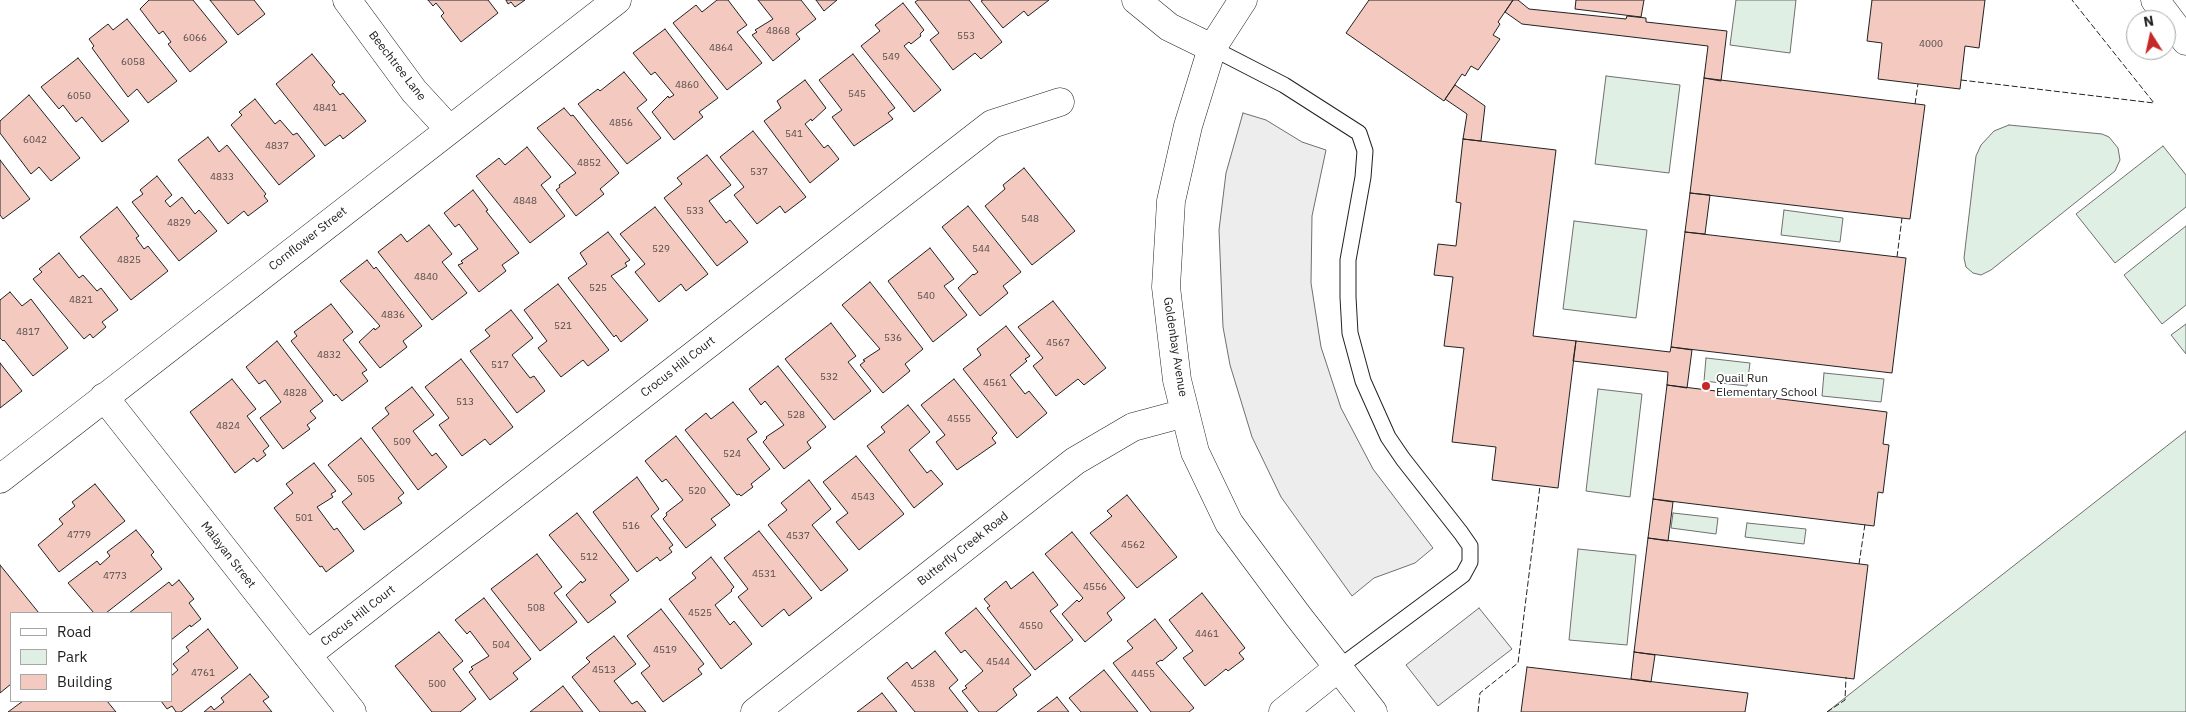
<!DOCTYPE html>
<html>
<head>
<meta charset="utf-8">
<style>
  body { margin:0 }
  #map { position:relative; width:2186px; height:712px; overflow:hidden; background:#fff; font-family:"IBM Plex Sans",sans-serif }
  canvas { display:block }
  .legend { position:absolute; left:10px; top:612px; width:162px; height:90px; box-sizing:border-box; background:#fff; border:1px solid #a7a7a7; margin:0; padding:6px 9px; list-style:none; font-size:15px; color:#222 }
  .legend li { display:flex; align-items:center; gap:10px; height:25px }
  .legend b { width:25px; border:1px solid #a7a7a7 }
  .north { position:absolute; left:2126px; top:10px; width:50px; height:50px; box-sizing:border-box; background:#fff; border:1px solid #a7a7a7; border-radius:50%; rotate:350deg; font-size:14px; font-weight:700; line-height:20px; text-align:center; color:#222 }
  .north::after { content:''; display:block; margin:auto; width:18px; height:22px; background:#c62828; clip-path:polygon(50% 0,100% 100%,50% 72%,0 100%) }
</style>
</head>
<body>
<div id="map">
<canvas width="2186" height="712"></canvas>
<ul class="legend">
<li><b style="height:6px;background:#fff"></b>Road</li>
<li><b style="height:14px;background:#e0efe3"></b>Park</li>
<li><b style="height:14px;background:#f3c9c0"></b>Building</li>
</ul>
<div class="north">N</div>
</div>
<script>
const ctx = document.querySelector('canvas').getContext('2d');
ctx.lineJoin = 'round';
function paint(path, color) {
  ctx.fillStyle = color;
  ctx.fill(path, 'evenodd');
}
function poly(rows) {
  const path = new Path2D();
  for (const r of rows) {
    path.moveTo(r[0], r[1]);
    for (let i = 2; i < r.length; i += 2) path.lineTo(r[i], r[i + 1]);
  }
  return path;
}
function trace(path, color, width, dash) {
  ctx.strokeStyle = color;
  ctx.lineWidth = width;
  ctx.lineCap = dash ? 'butt' : 'round';
  ctx.setLineDash(dash || []);
  ctx.stroke(path);
}
function write(font, color, halo, rows, align = 'center') {
  ctx.font = font + ' "IBM Plex Sans",sans-serif';
  ctx.lineWidth = 4;
  ctx.setLineDash([]);
  ctx.textBaseline = 'middle';
  ctx.strokeStyle = halo;
  ctx.fillStyle = color;
  for (const [text, x, y, turn = 0] of rows) {
    ctx.save();
    ctx.translate(x, y);
    ctx.rotate((+turn || 0) * Math.PI / 180);
    ctx.textAlign = isNaN(turn) ? turn : align;
    if (halo) ctx.strokeText(text, 0, 0);
    ctx.fillText(text, 0, 0);
    ctx.restore();
  }
}
const green = poly([
  [1736,0,1796,0,1790,53,1730,45,1736,0],
  [1606,76,1680,85,1669,173,1595,164,1606,76],
  [2009,125,2102,134,2109,137,2118,148,2120,160,2115,171,1991,270,1981,275,1973,273,1966,267,1964,258,1976,156,1981,145,1994,131,2009,125],
  [2163,146,2186,175,2186,207,2115,263,2076,214,2163,146],
  [1784,210,1843,218,1840,242,1781,235,1784,210],
  [1574,221,1647,230,1636,318,1563,309,1574,221],
  [2186,226,2186,305,2162,324,2124,275,2186,226],
  [2186,324,2186,354,2171,335,2186,324],
  [1706,358,1750,363,1747,386,1704,381,1706,358],
  [1824,373,1884,379,1881,402,1822,396,1824,373],
  [1598,389,1642,394,1630,497,1586,491,1598,389],
  [2186,431,2186,712,1827,712,1879,671,2186,431],
  [1673,513,1718,518,1716,534,1671,528,1673,513],
  [1747,523,1806,529,1804,544,1745,537,1747,523],
  [1578,549,1636,555,1627,645,1569,640,1578,549]
]);
paint(green, '#e0efe3');
trace(green, '#6f6f6f', 1);
const parking = poly([
  [1243,113,1266,120,1302,142,1326,150,1312,216,1311,283,1321,347,1341,408,1373,469,1433,548,1415,563,1374,578,1352,596,1281,497,1252,437,1230,365,1223,327,1219,230,1226,173,1243,113],
  [1479,608,1512,649,1438,706,1406,665,1479,608]
]);
paint(parking, '#ededed');
trace(parking, '#6f6f6f', 1);
const building = poly([
  [149,0,193,0,227,42,190,72,168,44,171,42,163,31,159,34,140,9,149,0],
  [210,0,254,0,265,14,238,35,210,0],
  [428,0,488,0,498,13,461,42,441,16,444,13,436,3,433,6,428,0],
  [506,0,525,0,515,7,511,2,508,4,506,0],
  [717,0,728,0,747,25,737,32,762,63,727,90,673,23,696,5,702,12,717,0],
  [758,0,801,0,816,19,796,34,800,39,773,61,752,35,757,32,755,30,773,19,758,0],
  [816,0,837,0,824,11,816,0],
  [918,0,969,0,1002,42,981,59,975,53,953,70,930,40,939,33,915,2,918,0],
  [983,0,1049,0,1028,16,1024,11,1003,28,981,1,983,0],
  [1369,0,1513,0,1498,22,1500,24,1493,35,1500,39,1478,70,1471,66,1465,76,1462,74,1444,101,1346,33,1369,0],
  [1513,0,1518,0,1529,9,1626,19,1627,16,1646,18,1646,22,1727,31,1721,81,1704,78,1708,46,1522,24,1505,12,1513,0],
  [1576,0,1644,0,1641,17,1575,9,1576,0],
  [1872,0,1985,0,1979,48,1965,46,1960,89,1878,79,1882,43,1867,41,1872,0],
  [903,3,924,30,920,34,921,36,911,44,909,42,904,46,941,90,914,112,861,46,880,31,875,25,903,3],
  [127,19,177,81,148,103,137,89,128,97,92,48,94,46,89,39,108,24,113,30,127,19],
  [665,29,718,98,699,112,703,117,674,140,652,112,668,96,669,98,674,95,655,72,651,75,633,53,665,29],
  [312,54,335,82,332,85,340,95,343,93,366,121,343,139,340,135,325,146,276,84,312,54],
  [853,54,895,108,888,113,893,119,854,146,832,117,842,110,819,80,853,54],
  [78,58,129,121,102,142,82,117,76,122,63,105,59,109,41,87,78,58],
  [624,72,647,100,637,108,661,138,627,164,578,104,598,89,600,91,624,72],
  [1704,78,1925,105,1910,219,1690,193,1704,78],
  [805,80,826,108,812,121,811,119,805,124,824,148,828,145,839,159,810,183,764,121,781,108,777,101,805,80],
  [1455,85,1485,106,1481,141,1463,139,1467,114,1445,99,1455,85],
  [29,95,80,158,51,181,39,167,31,174,0,133,0,121,29,95],
  [255,99,275,124,280,120,293,135,297,133,315,156,279,185,231,125,242,115,239,112,255,99],
  [564,108,571,116,573,115,619,173,600,189,604,194,576,216,556,190,560,187,559,185,576,173,537,128,564,108],
  [753,131,806,197,785,213,780,206,757,224,734,195,744,187,720,157,753,131],
  [208,137,219,152,227,145,266,194,264,196,268,201,248,216,244,211,228,224,178,160,208,137],
  [1463,139,1556,150,1533,336,1576,341,1558,488,1492,480,1496,447,1452,442,1464,348,1444,346,1453,277,1434,275,1438,244,1456,246,1461,203,1456,202,1463,139],
  [527,147,551,177,541,185,565,216,530,243,476,176,499,158,505,165,527,147],
  [707,155,731,185,709,201,726,223,730,220,748,242,717,266,664,198,682,184,677,178,707,155],
  [0,160,30,199,3,219,0,215,0,160],
  [1024,168,1075,231,1032,265,985,206,1005,189,1003,185,1024,168],
  [157,176,172,195,165,201,170,207,182,197,195,214,199,210,217,231,179,261,132,202,143,194,140,190,157,176],
  [473,190,488,210,486,211,519,253,502,265,506,271,479,292,458,265,463,263,461,261,478,249,459,224,455,227,444,213,473,190],
  [1690,193,1710,195,1705,234,1685,232,1690,193],
  [968,206,1021,272,1003,286,1008,293,980,316,958,288,973,274,974,275,978,272,942,227,968,206],
  [117,207,139,236,136,238,144,249,148,246,168,271,131,300,80,237,117,207],
  [655,207,708,274,686,291,681,284,659,302,635,272,645,264,620,234,655,207],
  [429,225,452,254,442,262,467,293,432,320,378,252,401,234,407,242,429,225],
  [608,232,630,260,625,263,627,266,611,276,648,320,621,342,616,335,614,337,568,278,587,264,580,253,608,232],
  [1685,232,1906,258,1892,373,1671,347,1685,232],
  [930,248,954,279,944,286,967,315,933,342,888,281,930,248],
  [59,253,79,278,83,275,97,291,101,288,118,310,102,322,106,327,93,338,90,334,84,339,33,279,42,272,39,269,59,253],
  [367,260,374,269,376,267,422,326,403,341,407,347,380,368,359,342,374,328,375,330,380,326,340,281,367,260],
  [870,282,923,349,905,364,910,371,883,393,860,365,865,361,863,360,880,349,842,305,870,282],
  [558,284,609,350,588,366,583,360,561,377,538,348,547,341,524,310,558,284],
  [10,292,22,306,31,299,68,348,33,376,4,340,3,341,0,338,0,300,10,292],
  [1053,301,1106,368,1084,385,1078,379,1056,396,1033,366,1043,358,1018,327,1053,301],
  [331,304,353,332,343,340,367,370,362,373,368,381,342,401,336,394,334,396,291,341,297,336,294,332,331,304],
  [511,310,533,338,512,355,530,378,534,376,545,391,517,413,470,351,490,336,485,330,511,310],
  [831,323,856,356,848,362,871,391,834,420,785,359,831,323],
  [1006,326,1030,356,1025,359,1027,361,1010,375,1025,394,1029,391,1047,413,1017,438,963,369,981,355,977,349,1006,326],
  [277,341,323,401,310,411,316,418,307,425,310,429,283,449,260,418,281,402,265,380,259,384,246,367,277,341],
  [1576,341,1670,352,1671,347,1692,350,1687,388,1667,385,1668,372,1573,361,1576,341],
  [461,359,513,427,490,445,485,439,462,456,439,425,449,418,425,387,461,359],
  [0,363,22,391,0,408,0,363],
  [778,366,826,427,807,442,811,448,784,469,763,442,767,438,766,437,784,425,765,401,761,405,749,389,778,366],
  [232,379,256,409,247,416,269,446,263,451,266,455,257,462,254,458,235,473,190,412,232,379],
  [954,379,997,433,992,438,996,443,957,470,936,442,945,435,921,405,954,379],
  [1667,385,1887,412,1883,444,1889,445,1883,493,1878,492,1874,526,1653,499,1667,385],
  [412,387,434,415,413,431,432,456,436,453,447,467,418,490,372,428,389,414,385,408,412,387],
  [733,402,757,432,747,439,770,469,751,484,753,487,741,496,739,494,737,495,685,430,706,413,711,419,733,402],
  [908,405,930,432,909,450,927,473,931,470,943,484,914,508,867,446,885,432,881,427,908,405],
  [676,436,730,505,711,519,716,525,686,548,663,519,667,515,666,513,683,500,666,479,662,482,645,461,676,436],
  [361,438,404,493,398,498,402,503,364,530,342,502,352,494,328,465,361,438],
  [856,456,904,514,859,550,836,522,848,513,823,482,856,456],
  [314,463,336,491,331,494,333,497,317,507,334,530,337,528,354,551,326,572,322,566,320,567,274,508,293,493,286,484,314,463],
  [637,477,659,509,651,516,673,545,669,548,672,552,660,561,657,557,637,572,593,512,637,477],
  [809,480,831,509,812,525,848,570,821,591,768,525,787,510,781,503,809,480],
  [95,484,125,521,59,572,38,545,63,524,59,519,75,506,72,502,95,484],
  [1127,495,1177,557,1137,588,1090,533,1112,516,1107,511,1127,495],
  [1653,499,1673,502,1668,541,1648,538,1653,499],
  [577,513,629,580,610,595,616,602,588,623,566,595,581,581,582,583,586,580,549,535,577,513],
  [136,530,154,552,151,555,162,569,106,613,94,613,68,583,97,561,100,565,110,556,107,552,136,530],
  [759,531,812,598,789,616,784,609,762,627,738,597,748,589,724,558,759,531],
  [1072,532,1125,598,1107,613,1112,620,1085,642,1062,614,1077,600,1079,602,1083,598,1045,554,1072,532],
  [1648,538,1868,565,1854,679,1634,652,1648,538],
  [537,554,562,587,554,593,577,622,540,651,491,589,537,554],
  [711,557,734,587,731,590,732,591,715,605,730,625,734,621,752,644,721,669,669,599,696,578,692,573,711,557],
  [0,565,39,613,11,613,11,684,0,693,0,565],
  [1033,572,1058,605,1050,611,1073,640,1035,670,987,608,990,606,984,599,1006,581,1011,589,1033,572],
  [179,580,194,599,189,603,201,619,191,627,190,625,171,640,171,613,129,613,169,582,172,586,179,580],
  [1202,593,1245,648,1239,653,1244,659,1228,671,1226,669,1205,686,1183,658,1193,651,1169,620,1202,593],
  [484,598,531,659,513,673,518,679,490,700,469,672,473,669,471,667,489,656,470,631,467,634,455,620,484,598],
  [976,608,1031,675,1013,689,1017,695,996,712,979,712,962,691,967,688,965,686,983,671,965,650,961,653,945,633,976,608],
  [661,609,704,664,698,669,702,674,663,702,641,673,650,666,627,636,661,609],
  [1155,619,1177,648,1162,661,1161,660,1156,663,1194,708,1189,712,1151,712,1113,663,1133,648,1127,641,1155,619],
  [208,629,238,668,181,712,176,712,172,706,167,709,161,701,171,701,171,676,178,670,173,664,189,651,186,647,208,629],
  [439,632,463,661,453,669,476,699,460,712,432,712,395,666,439,632],
  [614,636,636,664,614,681,632,704,637,701,646,712,600,712,572,677,590,662,586,658,614,636],
  [935,651,958,680,949,688,968,712,915,712,887,678,907,662,912,669,935,651],
  [1634,652,1655,655,1651,682,1631,679,1634,652],
  [1527,667,1748,693,1745,712,1521,712,1527,667],
  [1104,670,1138,712,1081,712,1069,698,1104,670],
  [250,674,269,697,263,701,272,712,204,712,211,706,214,710,224,702,221,698,250,674],
  [563,686,583,712,530,712,563,686],
  [882,693,897,712,857,712,882,693],
  [1057,697,1069,712,1037,712,1057,697],
  [23,701,107,701,116,712,8,712,23,701]
]);
paint(building, '#f3c9c0');
trace(building, '#222', 1);
const service = poly([
  [1212,48,1284,85,1359,133,1365,151,1363,177,1348,260,1348,297,1350,333,1363,381,1388,437,1403,459,1461,533,1470,546,1470,562,1463,575,1338,668]
]);
const minor = poly([
  [347,0,414,91,449,129],
  [1136,0,1169,27,1212,48],
  [1243,0,1212,48,1188,126,1171,201,1166,287,1177,380,1195,452,1229,523,1298,616,1373,712],
  [2155,0,2186,41],
  [104,397,352,712],
  [0,479,617,0],
  [307,655,992,124,1060,102],
  [755,712,1075,461,1133,427,1185,413],
  [1283,712,1338,668]
]);
trace(service, '#222', 17);
trace(minor, '#222', 29);
trace(service, '#fff', 15);
trace(minor, '#fff', 28);
trace(poly([
  [1961,80,2154,103,2072,0],
  [1915,104,1918,84],
  [1897,257,1902,218],
  [1859,564,1865,524],
  [1478,712,1480,693,1518,663,1540,486],
  [1827,712,1845,700,1846,677]
]), '#222', 1, [6, 2.5]);
for (const [x, y, r, color] of [
  [1706,386,5,"#c62828"]
]) {
  const dot = new Path2D();
  dot.arc(x, y, r, 0, 2 * Math.PI);
  ctx.fillStyle = color;
  ctx.fill(dot);
  trace(dot, '#fff', 2);
}
write('10px', '#564c4a', null, [
  ["4868",778,31],
  ["553",966,36],
  ["6066",195,38],
  ["4000",1931,44],
  ["4864",721,48],
  ["549",891,57],
  ["6058",133,62],
  ["4860",687,85],
  ["545",857,94],
  ["6050",79,96],
  ["4841",325,108],
  ["4856",621,123],
  ["541",794,134],
  ["6042",35,140],
  ["4837",277,146],
  ["4852",589,163],
  ["537",759,172],
  ["4833",222,177],
  ["4848",525,201],
  ["533",695,211],
  ["548",1030,219],
  ["4829",179,223],
  ["529",661,249],
  ["544",981,249],
  ["4825",129,260],
  ["4840",426,277],
  ["525",598,288],
  ["540",926,296],
  ["4821",81,300],
  ["4836",393,315],
  ["521",563,326],
  ["4817",28,332],
  ["536",893,338],
  ["4567",1058,343],
  ["4832",329,355],
  ["517",500,365],
  ["532",829,377],
  ["4561",995,383],
  ["4828",295,393],
  ["513",465,402],
  ["528",796,415],
  ["4555",959,419],
  ["4824",228,426],
  ["509",402,442],
  ["524",732,454],
  ["505",366,479],
  ["520",697,491],
  ["4543",863,497],
  ["501",304,518],
  ["516",631,526],
  ["4779",79,535],
  ["4537",798,536],
  ["4562",1133,545],
  ["512",589,557],
  ["4531",764,574],
  ["4773",115,576],
  ["4556",1095,587],
  ["508",536,608],
  ["4525",700,613],
  ["4550",1031,626],
  ["4461",1207,634],
  ["504",501,645],
  ["4519",665,650],
  ["4544",998,662],
  ["4513",604,670],
  ["4761",203,673],
  ["4455",1143,674],
  ["500",437,684],
  ["4538",923,684]
]);
write('12px', '#222', '#fff', [
  ["Beechtree Lane",397,66,52],
  ["Cornflower Street",308,239,-38],
  ["Goldenbay Avenue",1175,347,81],
  ["Crocus Hill Court",678,367,-38],
  ["Butterfly Creek Road",963,549,-38],
  ["Malayan Street",228,555,52],
  ["Crocus Hill Court",358,616,-38]
]);
write('12px', '#222', '#fff', [
  ["Quail Run",1716,379],
  ["Elementary School",1716,393]
], 'left');
</script>
</body>
</html>
